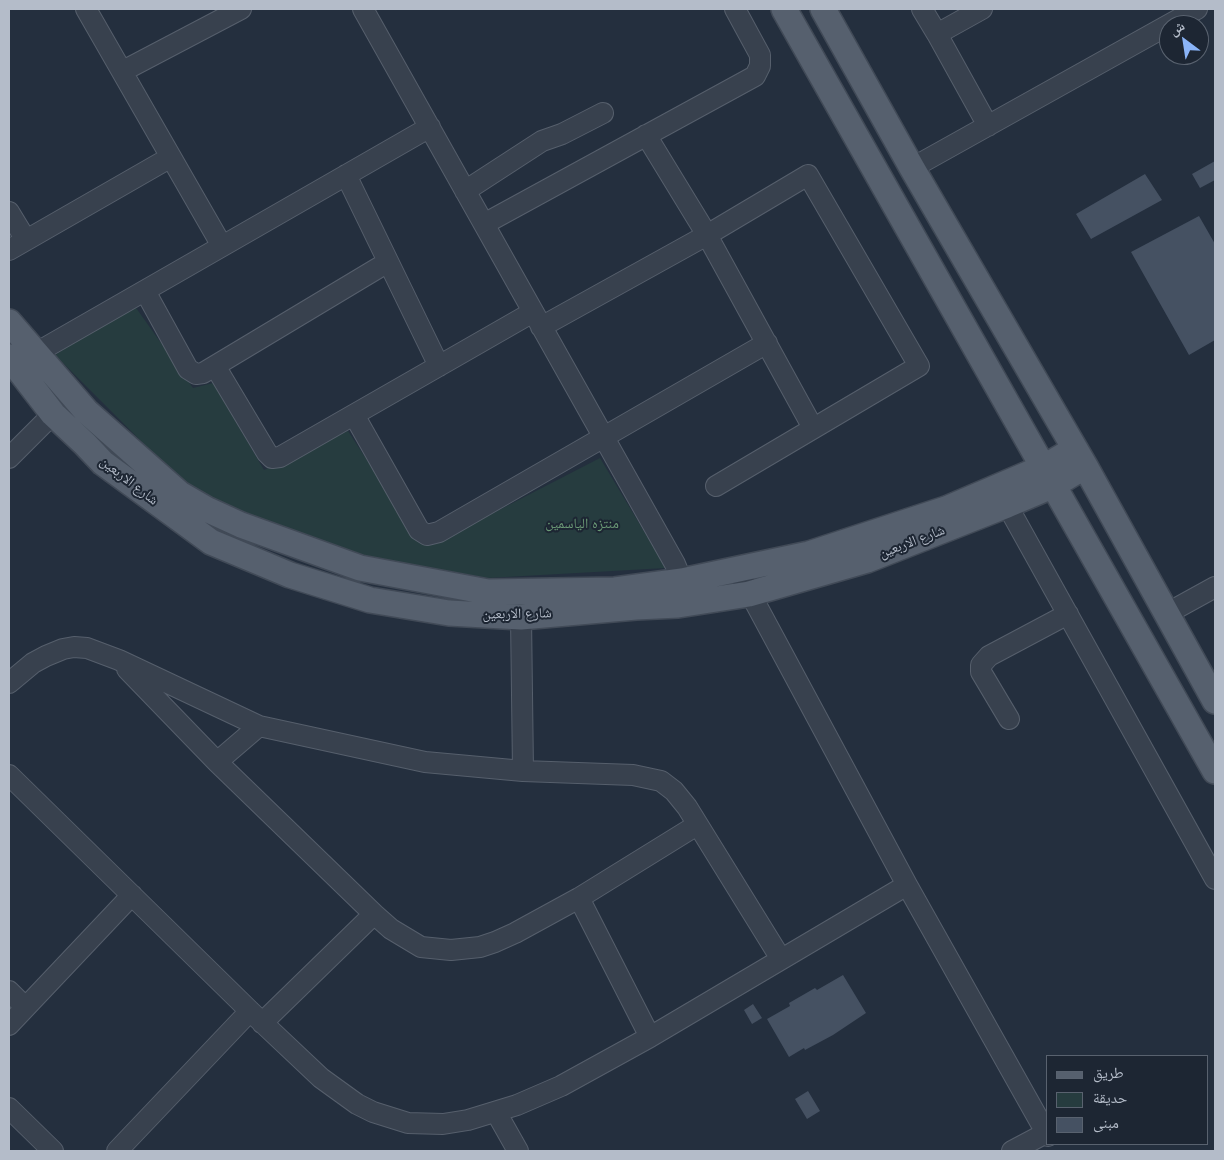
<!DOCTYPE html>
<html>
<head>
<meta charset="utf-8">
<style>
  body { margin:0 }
  #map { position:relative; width:1224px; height:1160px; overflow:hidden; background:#242f3e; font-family:"Open Sans","Noto Naskh Arabic",sans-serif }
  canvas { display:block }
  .frame { position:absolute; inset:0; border:10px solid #b4bcc9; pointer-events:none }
  .legend { position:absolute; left:1046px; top:1055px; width:162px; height:90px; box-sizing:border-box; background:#1d2633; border:1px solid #59626f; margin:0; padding:6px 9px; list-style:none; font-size:15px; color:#b4bcc9 }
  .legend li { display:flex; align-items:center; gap:10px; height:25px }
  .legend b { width:25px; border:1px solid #59626f }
  .north { position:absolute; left:1159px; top:15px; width:50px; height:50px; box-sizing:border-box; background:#1d2633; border:1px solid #59626f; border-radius:50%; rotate:329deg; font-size:14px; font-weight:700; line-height:20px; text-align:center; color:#b4bcc9 }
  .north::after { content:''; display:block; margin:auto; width:18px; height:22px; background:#8ab4f8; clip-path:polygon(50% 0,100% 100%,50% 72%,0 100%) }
</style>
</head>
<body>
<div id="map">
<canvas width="1224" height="1160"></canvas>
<div class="frame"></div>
<ul class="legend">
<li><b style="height:6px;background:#56606e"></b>طريق</li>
<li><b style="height:14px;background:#263c3f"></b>حديقة</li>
<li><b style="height:14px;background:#455162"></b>مبنى</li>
</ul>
<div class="north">ش</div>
</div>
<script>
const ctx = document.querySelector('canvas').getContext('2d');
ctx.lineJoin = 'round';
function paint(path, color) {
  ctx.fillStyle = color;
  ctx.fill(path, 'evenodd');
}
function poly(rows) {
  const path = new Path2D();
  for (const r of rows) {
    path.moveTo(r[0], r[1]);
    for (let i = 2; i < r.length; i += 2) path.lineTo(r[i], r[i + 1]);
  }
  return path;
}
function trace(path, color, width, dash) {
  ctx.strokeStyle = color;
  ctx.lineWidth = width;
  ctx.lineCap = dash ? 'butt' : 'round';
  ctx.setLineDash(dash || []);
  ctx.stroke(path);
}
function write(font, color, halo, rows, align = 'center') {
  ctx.font = font + ' "Open Sans","Noto Naskh Arabic",sans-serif';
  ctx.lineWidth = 4;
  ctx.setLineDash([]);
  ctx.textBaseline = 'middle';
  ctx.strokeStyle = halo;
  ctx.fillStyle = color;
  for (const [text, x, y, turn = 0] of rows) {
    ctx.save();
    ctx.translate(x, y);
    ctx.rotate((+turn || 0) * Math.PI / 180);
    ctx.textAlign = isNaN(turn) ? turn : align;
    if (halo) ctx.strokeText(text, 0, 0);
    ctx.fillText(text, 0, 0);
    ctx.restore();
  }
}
paint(poly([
  [134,305,193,388,213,383,264,470,348,431,422,544,470,525,600,458,666,568,488,578,349,554,190,490,55,355]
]), '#263c3f');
paint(poly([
  [1215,161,1215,180,1200,188,1192,174],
  [1145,174,1162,200,1091,239,1076,214],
  [1199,216,1215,244,1215,340,1189,355,1131,252],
  [843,975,866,1013,833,1035,805,1050,804,1048,789,1057,767,1019,790,1006,789,1003,815,988,817,990],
  [753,1004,762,1018,752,1024,744,1010],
  [808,1091,820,1111,807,1119,795,1099]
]), '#455162');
const minor = poly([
  [86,9,222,246],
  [363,9,675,564,682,581],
  [922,9,937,34,982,9],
  [937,34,988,126],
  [123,71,241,9],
  [646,135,707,235,813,428],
  [912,168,1197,9],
  [346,175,439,366],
  [465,191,542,141,562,134,603,113],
  [9,212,26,240],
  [484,224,755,76,760,66,760,55,735,9],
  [9,250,171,157],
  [145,291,188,369,196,374,203,373,388,262],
  [541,327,707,235,808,175,919,366,716,486],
  [36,353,430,127],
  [215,366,267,453,272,458,280,457,533,312],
  [354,415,419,530,427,535,439,532,767,343],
  [9,458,53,414],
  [1007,505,1215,879],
  [737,569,907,885,1048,1136],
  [1166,614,1215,587],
  [521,617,523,771],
  [127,669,217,762,374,914,391,929,421,947,451,950,480,947,495,942,515,933,579,898,697,825],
  [9,683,33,663,46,656,63,649,74,647,87,648,119,660,259,726,425,762,523,771,633,775,661,781,674,791,687,807,781,959],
  [1009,719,981,672,981,665,989,656,1068,614],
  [217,762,259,726],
  [9,775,250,1011,321,1078,357,1104,373,1112,408,1123,443,1124,468,1120,517,1105,561,1086,650,1037,907,885],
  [579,898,650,1037],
  [9,991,25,1007],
  [262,1023,374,914],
  [9,1025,132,895],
  [9,1108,53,1151],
  [496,1112,518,1151],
  [117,1151,250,1011],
  [1012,1151,1046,1133]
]);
const major = poly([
  [784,9,1215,771],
  [823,9,912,168,1085,466,1215,701],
  [9,322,86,411,180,494,206,509,241,525,360,568,488,592,615,590,682,581,809,554,946,509,1044,467,1075,449],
  [9,357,53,414,85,444,103,463,211,542,290,575,370,600,449,613,521,617,636,607,678,605,749,594,867,560,1007,505,1054,485,1085,466]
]);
trace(minor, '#565f6c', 22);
trace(major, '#414a57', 28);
trace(minor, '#38414e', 20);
trace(major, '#56606e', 25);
write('14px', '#b4bcc9', '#1d2633', [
  ["شارع الاربعين",129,481,38],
  ["شارع الاربعين",912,542,-21],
  ["شارع الاربعين",517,614,-1]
]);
write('14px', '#6b9a76', '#1d2633', [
  ["منتزه الياسمين",582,524]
]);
</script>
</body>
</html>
